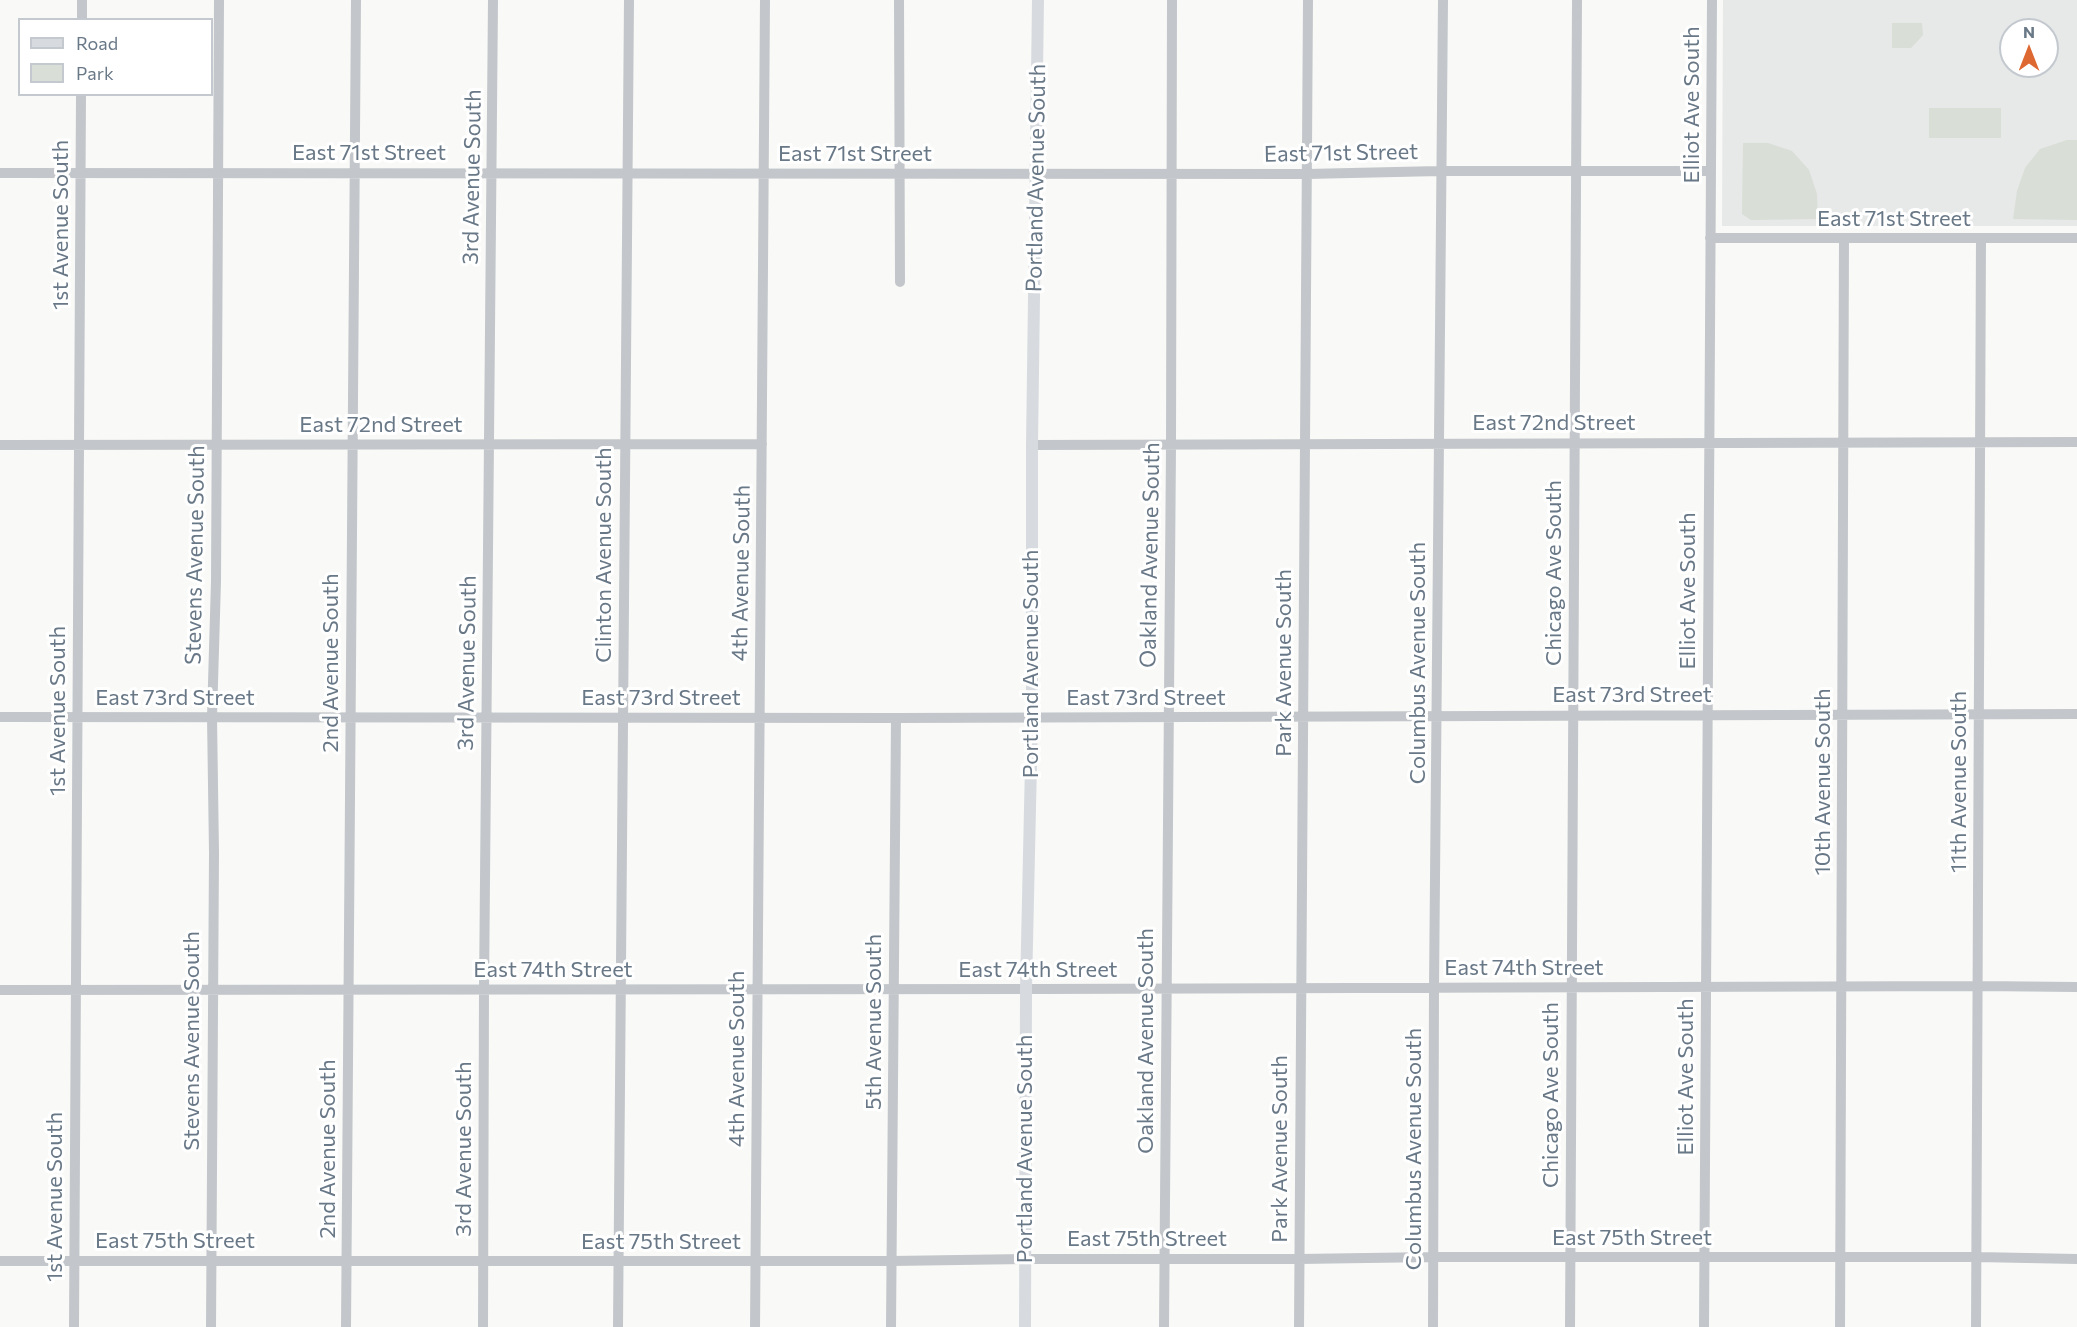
<!DOCTYPE html>
<html>
<head>
<meta charset="utf-8">
<style>
  body { margin:0 }
  #map { position:relative; width:2077px; height:1327px; overflow:hidden; background:#f9f9f7; font-family:Commissioner,sans-serif }
  canvas { display:block }
  .legend { position:absolute; left:18px; top:18px; width:195px; height:78px; box-sizing:border-box; background:#fff; border:2px solid #c3c9cf; margin:0; padding:8px 10px; list-style:none; font-size:18px; color:#697887 }
  .legend li { display:flex; align-items:center; gap:12px; height:30px }
  .legend b { width:30px; border:2px solid #c3c9cf }
  .north { position:absolute; left:1999px; top:18px; width:60px; height:60px; box-sizing:border-box; background:#fff; border:2px solid #c3c9cf; border-radius:50%; rotate:0deg; font-size:16px; font-weight:700; line-height:24px; text-align:center; color:#697887 }
  .north::after { content:''; display:block; margin:auto; width:21px; height:27px; background:#de6832; clip-path:polygon(50% 0,100% 100%,50% 72%,0 100%) }
</style>
</head>
<body>
<div id="map">
<canvas width="2077" height="1327"></canvas>
<ul class="legend">
<li><b style="height:8px;background:#d7dbdf"></b>Road</li>
<li><b style="height:16px;background:#d9ded7"></b>Park</li>
</ul>
<div class="north">N</div>
</div>
<script>
const ctx = document.querySelector('canvas').getContext('2d');
ctx.lineJoin = 'round';
function paint(path, color) {
  ctx.fillStyle = color;
  ctx.fill(path, 'evenodd');
}
function poly(rows) {
  const path = new Path2D();
  for (const r of rows) {
    path.moveTo(r[0], r[1]);
    for (let i = 2; i < r.length; i += 2) path.lineTo(r[i], r[i + 1]);
  }
  return path;
}
function trace(path, color, width, dash) {
  ctx.strokeStyle = color;
  ctx.lineWidth = width;
  ctx.lineCap = dash ? 'butt' : 'round';
  ctx.setLineDash(dash || []);
  ctx.stroke(path);
}
function write(font, color, halo, rows, align = 'center') {
  ctx.font = font + ' Commissioner,sans-serif';
  ctx.lineWidth = 6;
  ctx.setLineDash([]);
  ctx.textBaseline = 'middle';
  ctx.strokeStyle = halo;
  ctx.fillStyle = color;
  for (const [text, x, y, turn = 0] of rows) {
    ctx.save();
    ctx.translate(x, y);
    ctx.rotate((+turn || 0) * Math.PI / 180);
    ctx.textAlign = isNaN(turn) ? turn : align;
    if (halo) ctx.strokeText(text, 0, 0);
    ctx.fillText(text, 0, 0);
    ctx.restore();
  }
}
paint(poly([
  [1723,0,2077,0,2077,226,1722,226],
  [2011,30,2047,30,2047,66,2011,66]
]), '#e7e8e8');
paint(poly([
  [1892,23,1922,23,1923,35,1911,48,1892,48],
  [1929,108,2001,108,2001,138,1929,138],
  [2067,140,2077,140,2077,220,2013,219,2017,191,2025,168,2040,149],
  [1743,143,1768,143,1792,151,1809,170,1817,194,1818,219,1751,220,1742,214]
]), '#d9ded7');
trace(poly([
  [899,0,900,282],
  [82,20,82,0],
  [0,173,1307,174,1440,171,1711,171],
  [1710,238,2077,238],
  [0,445,762,444],
  [1032,445,2077,442],
  [0,717,896,718,2077,714],
  [0,990,1041,989,1978,986,2077,987],
  [0,1261,892,1261,1025,1259,1299,1259,1434,1257,1977,1257,2077,1259],
  [74,1327,81,94],
  [211,1327,214,853,212,717,216,581,219,0],
  [346,1327,356,0],
  [483,1327,484,989,493,0],
  [618,1327,629,0],
  [755,1327,765,0],
  [891,1327,896,718],
  [1164,1327,1171,445,1172,0],
  [1299,1327,1308,0],
  [1433,1327,1434,987,1443,0],
  [1570,1327,1577,0],
  [1704,1327,1712,0],
  [1840,1327,1844,238],
  [1976,1327,1981,238]
]), '#c3c6ca', 10);
trace(poly([
  [1025,1327,1026,989,1032,718,1032,445,1038,0]
]), '#d7dbdf', 12);
write('22px', '#697887', '#fff', [
  ["Elliot Ave South",1692,105,-90],
  ["East 71st Street",369,153],
  ["East 71st Street",1341,153,-1],
  ["East 71st Street",855,154],
  ["3rd Avenue South",472,177,-89],
  ["Portland Avenue South",1036,178,-89],
  ["East 71st Street",1894,219],
  ["1st Avenue South",61,225,-90],
  ["East 72nd Street",1554,423],
  ["East 72nd Street",381,425],
  ["Stevens Avenue South",195,555,-89],
  ["Clinton Avenue South",604,555,-90],
  ["Oakland Avenue South",1150,555,-89],
  ["4th Avenue South",741,573,-89],
  ["Chicago Ave South",1554,573,-90],
  ["Elliot Ave South",1688,591,-90],
  ["2nd Avenue South",331,663,-90],
  ["3rd Avenue South",467,663,-89],
  ["Park Avenue South",1284,663,-90],
  ["Columbus Avenue South",1418,663,-90],
  ["Portland Avenue South",1031,664,-90],
  ["East 73rd Street",1632,695],
  ["East 73rd Street",175,698],
  ["East 73rd Street",661,698],
  ["East 73rd Street",1146,698],
  ["1st Avenue South",58,711,-90],
  ["10th Avenue South",1823,782,-90],
  ["11th Avenue South",1959,782,-90],
  ["East 74th Street",1524,968],
  ["East 74th Street",553,970],
  ["East 74th Street",1038,970],
  ["5th Avenue South",874,1022,-90],
  ["Stevens Avenue South",192,1041,-90],
  ["Oakland Avenue South",1146,1041,-90],
  ["4th Avenue South",737,1059,-90],
  ["Elliot Ave South",1686,1077,-90],
  ["Chicago Ave South",1551,1095,-90],
  ["2nd Avenue South",328,1149,-90],
  ["3rd Avenue South",464,1149,-90],
  ["Portland Avenue South",1025,1149,-90],
  ["Park Avenue South",1280,1149,-90],
  ["Columbus Avenue South",1414,1149,-90],
  ["1st Avenue South",55,1197,-90],
  ["East 75th Street",1632,1238],
  ["East 75th Street",1147,1239],
  ["East 75th Street",175,1241],
  ["East 75th Street",661,1242]
]);
</script>
</body>
</html>
